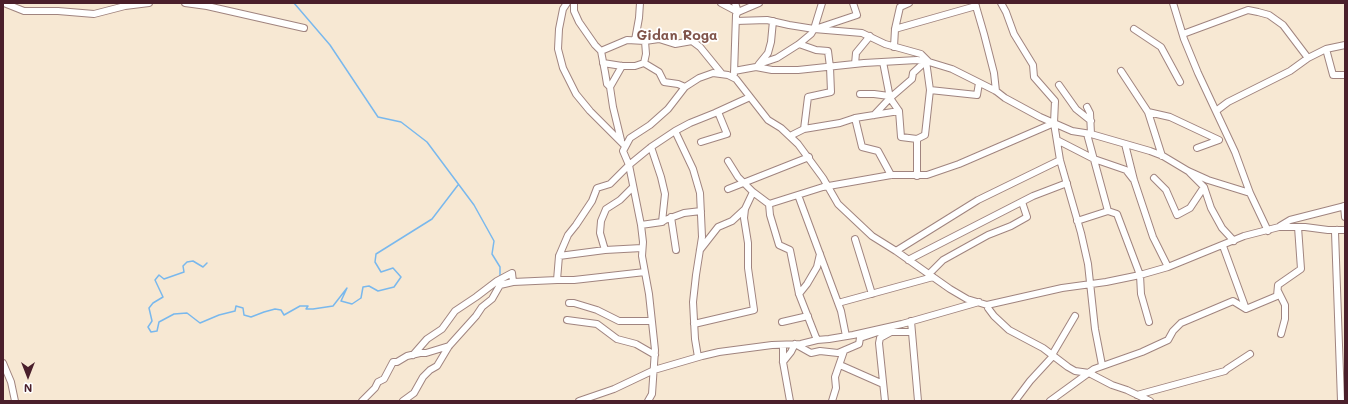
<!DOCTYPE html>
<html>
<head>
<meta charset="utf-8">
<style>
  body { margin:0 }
  #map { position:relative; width:1348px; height:404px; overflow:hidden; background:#f7e8d3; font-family:Mali,sans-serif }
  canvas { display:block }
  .frame { position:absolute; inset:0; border:4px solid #4a1f2b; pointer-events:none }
  .north { position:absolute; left:8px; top:356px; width:40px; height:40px; -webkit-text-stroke:3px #fff; paint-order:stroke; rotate:180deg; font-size:11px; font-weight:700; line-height:16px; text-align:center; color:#4a1f2b }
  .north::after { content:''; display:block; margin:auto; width:14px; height:18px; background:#4a1f2b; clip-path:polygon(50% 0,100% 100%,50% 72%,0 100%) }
</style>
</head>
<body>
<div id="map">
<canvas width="1348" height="404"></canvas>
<div class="frame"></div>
<div class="north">N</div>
</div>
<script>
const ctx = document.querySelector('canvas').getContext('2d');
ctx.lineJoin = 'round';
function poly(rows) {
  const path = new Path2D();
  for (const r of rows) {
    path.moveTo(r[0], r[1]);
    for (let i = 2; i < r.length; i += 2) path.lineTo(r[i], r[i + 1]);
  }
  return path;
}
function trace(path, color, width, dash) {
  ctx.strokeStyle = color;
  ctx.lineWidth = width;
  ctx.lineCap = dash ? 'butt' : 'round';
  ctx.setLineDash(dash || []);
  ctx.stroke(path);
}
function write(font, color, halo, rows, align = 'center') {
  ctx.font = font + ' Mali,sans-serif';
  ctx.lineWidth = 3.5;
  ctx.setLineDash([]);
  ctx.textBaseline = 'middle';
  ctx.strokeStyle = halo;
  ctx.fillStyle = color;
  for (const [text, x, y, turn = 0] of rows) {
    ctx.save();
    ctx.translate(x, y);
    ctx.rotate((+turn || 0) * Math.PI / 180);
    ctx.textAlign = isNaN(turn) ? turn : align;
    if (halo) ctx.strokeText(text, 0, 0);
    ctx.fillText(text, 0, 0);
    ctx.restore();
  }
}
trace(poly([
  [294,3,330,45,378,117,401,122,427,142,474,205,494,241,492,254,500,267,500,276],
  [207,263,203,267,193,261,187,262,183,266,184,272,164,279,159,275,155,280,163,297,153,303,149,308,152,321,148,327,151,332,157,331,159,322,174,314,187,313,200,323,219,315,235,311,236,306,243,308,244,315,251,317,264,312,275,309,281,310,284,315,300,306,308,306,306,309,313,309,333,306,347,288,341,301,352,304,361,298,363,287,369,286,378,291,394,287,401,277,393,268,381,272,375,262,376,254,432,219,458,185]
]), '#79b8ed', 1.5);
const minor = poly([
  [4,3,24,11,58,11,94,14,125,6,149,3],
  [185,3,207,6,304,28],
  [567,3,563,9,559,29,558,49,563,68,576,94,590,111,625,146],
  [574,3,574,11,579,22,595,45,601,51,605,72,607,84,610,87,613,107,621,140],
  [721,3,738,12,759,3],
  [975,3,984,34,994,73,996,91],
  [1001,3,1006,12,1014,34,1033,65,1034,77,1055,101,1054,123,1060,160,1081,233,1088,264,1095,329,1102,365],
  [1173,3,1184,39,1198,73,1235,152,1250,193,1268,231],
  [736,21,767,20,789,25,814,29,862,33,885,44,921,54,929,62,952,69,996,91,1005,98,1040,117,1072,131,1091,134,1150,151,1163,156,1188,171,1208,180,1250,193],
  [818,28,857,15,853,3],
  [895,29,976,6],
  [1134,29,1161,47,1180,82],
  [1183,34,1248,10,1258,12,1269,15,1283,25,1308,58],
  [635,40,639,18,640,3],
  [799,44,816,50,828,51,830,67,831,92,808,97,804,129],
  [894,47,895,29,900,7,909,3],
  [1326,49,1333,75,1345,75],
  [601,51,627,40,645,41,659,39,675,44,692,41,700,47,722,74],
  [883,62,890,98,899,111,901,137,917,139,917,176],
  [603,63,622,66,635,66,644,63,659,72,664,82,678,84,685,87],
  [644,63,646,54,645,41],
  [759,64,768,53,771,42,773,21],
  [855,64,856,53,870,36],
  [756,67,762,63,777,58,799,44,811,34,814,29,822,3],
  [734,71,756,67,772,70,798,70,864,63,917,60,926,61],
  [1121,71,1148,112,1170,117,1219,140,1197,148],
  [734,74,736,15,738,12,735,3],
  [1059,85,1076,109,1091,121],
  [610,87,622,66],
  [930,90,977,95,979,83],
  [860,94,874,94,889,96],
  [1087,107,1090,113,1091,134],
  [1216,111,1228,102,1290,71,1308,58,1326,49,1345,45],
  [1148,112,1162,156],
  [874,115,890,98,912,79,913,73,926,61],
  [855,118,862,147,878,151,891,175],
  [675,131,693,169,700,193,702,237,696,275,693,302,695,339,698,357],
  [1087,134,1108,211,1117,214,1140,275,1141,294,1149,322],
  [790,136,804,129,840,123,855,118,899,111],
  [917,139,925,135,930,90,926,61],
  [1057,140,1094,159,1126,170,1133,179],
  [701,142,727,134,718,112],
  [1125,144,1134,180,1153,237,1168,267],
  [651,147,661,177,665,194,662,222],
  [728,161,738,177,753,192,769,204,770,215,779,245,790,250,799,294,817,340],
  [1154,178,1166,190,1177,215,1190,208,1204,187,1190,173],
  [1204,187,1211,208,1222,228,1234,241],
  [632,188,620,200,606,209,601,221,600,233,605,250,642,248],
  [728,189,809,157],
  [798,195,841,311,846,336],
  [769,204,823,187,891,175,927,175,959,164,1054,123],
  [1344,206,1345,217],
  [671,217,676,250],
  [1077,221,1108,211],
  [641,225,662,222,665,220,684,213,701,211],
  [1280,226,1290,220,1345,206],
  [1337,230,1335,232,1341,401],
  [855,239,872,294],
  [1223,246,1246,309],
  [700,250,718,227,732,221,745,209],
  [896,251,978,200,1060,160],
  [559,256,605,250],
  [908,260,1033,196,1067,183],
  [929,274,943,260,988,235,1011,226,1027,217,1022,202],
  [557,280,574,280,645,272],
  [513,282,557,280,559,256,568,235,576,225,592,201,597,188,610,184,629,165,651,147,675,131,690,123,715,113,750,97],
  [1278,291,1285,305,1285,319,1281,334],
  [799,294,807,284,817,267,820,254],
  [569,303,574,303,597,310,619,321,651,321],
  [838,303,933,277],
  [987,305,988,308,994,316,1009,330,1043,348,1068,367,1075,371,1089,373,1112,385,1127,390,1150,401],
  [567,320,597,324,617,339,636,344,655,355],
  [911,321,918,401],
  [782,322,808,316],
  [694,324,754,310,748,268,748,243,744,218,745,209,753,192],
  [783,345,783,362,790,401],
  [1052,355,1075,316],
  [783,362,791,352,795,344,811,353,820,351,838,353,859,344,860,338,878,332,891,332],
  [3,363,11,382,15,401],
  [840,365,883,384],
  [1137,395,1225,371,1227,369,1250,354],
  [362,401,375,388,378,382,384,379,393,362,397,362,407,356,420,353,426,353,449,346],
  [403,401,414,393,423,377,430,370,437,366,449,346,476,316,482,307,492,299,500,285,513,282,512,273,497,281,476,297,455,311,442,329,427,339,413,355],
  [579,401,614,389,654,370,702,356,719,352,772,345,801,344,817,340,829,339,853,335,902,324,979,302],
  [648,401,652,394,655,350,649,294,642,256,643,242,641,225,629,165,623,151,630,138,650,125,668,109,685,87,699,78,713,73,728,75,736,79,768,120,781,128,798,144,823,178,838,204,872,236,896,251,950,289,967,299,987,305,1062,288,1106,282,1140,275,1168,267,1244,236,1279,227,1305,227,1328,230,1345,230],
  [832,401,836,388,835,377,844,351],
  [885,401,879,343,880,338,891,332,911,332],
  [1015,401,1030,381,1053,356],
  [1050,401,1094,369,1142,352,1168,340,1173,331,1181,323,1233,301,1246,309,1277,296,1278,285,1301,269,1298,227]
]);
trace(minor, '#a0847f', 8);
trace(minor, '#fff', 6);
write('bold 14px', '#80544a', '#fff', [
  ["Gidan Roga",677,36]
]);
</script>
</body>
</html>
